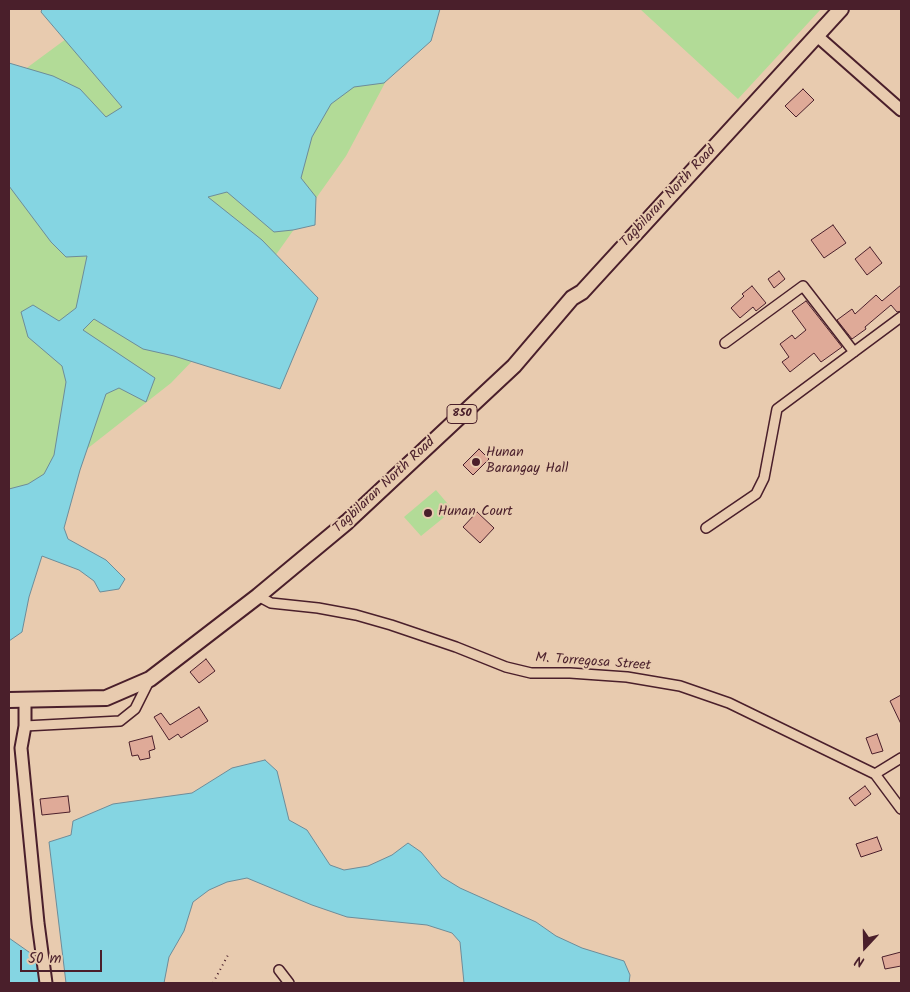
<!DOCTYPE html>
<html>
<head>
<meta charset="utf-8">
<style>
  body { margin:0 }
  #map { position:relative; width:910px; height:992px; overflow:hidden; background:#e8cbaf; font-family:Kalam,sans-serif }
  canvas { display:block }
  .frame { position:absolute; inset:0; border:10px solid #4a1f2b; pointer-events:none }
  .north { position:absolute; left:840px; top:922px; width:50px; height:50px; -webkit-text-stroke:4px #e8cbaf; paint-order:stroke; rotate:201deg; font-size:14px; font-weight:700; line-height:20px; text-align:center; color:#4a1f2b }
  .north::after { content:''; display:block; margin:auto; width:18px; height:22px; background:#4a1f2b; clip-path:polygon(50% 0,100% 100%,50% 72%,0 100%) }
  .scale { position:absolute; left:20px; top:950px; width:82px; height:22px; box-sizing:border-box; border:2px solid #4a1f2b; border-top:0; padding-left:6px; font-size:15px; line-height:18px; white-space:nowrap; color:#4a1f2b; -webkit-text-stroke:4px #e8cbaf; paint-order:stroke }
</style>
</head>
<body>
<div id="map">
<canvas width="910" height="992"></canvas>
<div class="frame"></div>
<div class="north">N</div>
<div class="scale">50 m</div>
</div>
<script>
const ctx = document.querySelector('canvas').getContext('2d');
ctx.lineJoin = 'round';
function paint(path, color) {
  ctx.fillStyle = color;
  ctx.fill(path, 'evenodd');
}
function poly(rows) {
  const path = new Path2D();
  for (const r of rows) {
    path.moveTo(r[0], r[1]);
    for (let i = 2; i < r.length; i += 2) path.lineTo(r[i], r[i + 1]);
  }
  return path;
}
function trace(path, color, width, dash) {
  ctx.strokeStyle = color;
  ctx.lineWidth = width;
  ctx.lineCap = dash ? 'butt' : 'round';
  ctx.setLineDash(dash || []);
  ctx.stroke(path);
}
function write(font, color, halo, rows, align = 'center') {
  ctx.font = font + ' Kalam,sans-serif';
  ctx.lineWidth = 4;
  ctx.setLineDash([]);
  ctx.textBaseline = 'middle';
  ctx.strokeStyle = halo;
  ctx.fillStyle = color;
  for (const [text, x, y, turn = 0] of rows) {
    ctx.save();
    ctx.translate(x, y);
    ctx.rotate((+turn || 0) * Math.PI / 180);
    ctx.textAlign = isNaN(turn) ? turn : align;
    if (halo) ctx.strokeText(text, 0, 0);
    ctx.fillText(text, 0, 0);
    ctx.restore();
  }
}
paint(poly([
  [640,9,821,9,738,99],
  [418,21,346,156,224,328,171,383,78,456,9,499,9,81,89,22],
  [436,490,453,510,421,536,404,517]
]), '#b2db97');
const water = poly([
  [42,9,440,9,431,41,384,83,354,87,331,104,312,137,301,178,316,197,315,225,293,230,274,232,227,192,208,197,262,240,318,298,280,389,174,356,143,349,94,319,83,330,155,378,146,402,119,388,106,394,80,470,64,528,68,539,106,560,125,579,119,589,100,592,94,581,79,570,42,556,29,597,22,632,9,641,9,489,28,484,44,474,54,455,66,382,62,366,28,337,21,312,33,305,59,321,76,308,87,256,66,257,51,242,9,186,9,63,53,76,80,89,106,117,122,107,41,12,42,9],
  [265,760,277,771,289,820,307,830,330,865,344,870,368,866,392,855,408,843,421,852,442,877,460,888,536,922,556,936,582,948,624,961,630,975,629,983,464,983,460,942,452,933,427,925,347,917,312,905,247,878,227,882,209,890,193,902,184,931,169,957,164,983,66,983,49,842,71,835,73,821,113,804,192,793,232,768,265,760],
  [9,938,36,957,40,983,9,983,9,938]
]);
paint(water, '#85d5e2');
trace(water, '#6d8c99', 1);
const building = poly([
  [803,89,814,100,796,117,785,106,803,89],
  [833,225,846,243,824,258,811,240,833,225],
  [870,247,882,263,867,275,855,259,870,247],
  [779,271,785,279,774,288,768,279,779,271],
  [901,285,901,311,897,312,891,305,865,327,866,329,852,339,837,320,852,309,855,314,876,295,882,301,901,285],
  [752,286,766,303,756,311,753,307,740,318,731,308,744,296,742,294,752,286],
  [806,301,842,347,821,362,814,353,790,372,782,362,789,357,780,344,792,335,795,339,806,330,792,311,806,301],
  [479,449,489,459,473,475,463,465,479,449],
  [477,512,494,528,480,543,463,527,477,512],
  [206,659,215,671,199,683,190,672,206,659],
  [901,695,901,724,890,701,901,695],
  [199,707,208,721,181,738,178,734,169,740,154,717,161,713,170,725,199,707],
  [877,734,883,751,872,754,866,738,877,734],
  [152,736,155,749,149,751,150,758,140,760,138,755,132,756,129,742,152,736],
  [865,786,871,794,855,806,849,798,865,786],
  [68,796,70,812,42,815,40,799,68,796],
  [877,837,882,850,861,857,856,844,877,837],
  [901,952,901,966,885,969,882,957,901,952]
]);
paint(building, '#dfaa98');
trace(building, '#4a1f2b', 1);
const minor = poly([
  [725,343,803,286,854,352],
  [706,528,756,494,764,478,777,409,901,317],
  [258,596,271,603,318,608,356,615,391,625,456,647,506,667,531,673,570,673,627,677,680,686,729,703,875,774,901,809],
  [25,726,120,721,135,709,150,679],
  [875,774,901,758],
  [279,970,289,983]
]);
const tertiary = poly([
  [816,35,901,110],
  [25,701,25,726,21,748,38,923,46,983]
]);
const primary = poly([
  [9,700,106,698,150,679,258,596,347,522,514,366,572,298,582,292,841,9]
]);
trace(minor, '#4a1f2b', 12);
trace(tertiary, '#4a1f2b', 15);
trace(primary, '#4a1f2b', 18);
trace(poly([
  [213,983,228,955]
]), '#4a1f2b', 2, [1, 4]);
trace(minor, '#e8cbaf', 9);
trace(tertiary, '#e8cbaf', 11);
trace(primary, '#e8cbaf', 14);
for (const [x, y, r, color] of [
  [476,462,5,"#4a1f2b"],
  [428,513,5,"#4a1f2b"]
]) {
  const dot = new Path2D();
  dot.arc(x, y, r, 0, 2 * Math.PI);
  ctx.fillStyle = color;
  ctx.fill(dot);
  trace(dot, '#e8cbaf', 2);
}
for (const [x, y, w] of [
  [462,414,30]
]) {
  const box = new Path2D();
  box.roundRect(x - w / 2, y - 9.5, w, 19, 4);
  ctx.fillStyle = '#e8cbaf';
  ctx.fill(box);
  trace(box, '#4a1f2b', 1);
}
write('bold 12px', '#4a1f2b', null, [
  ["850",462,414]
]);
write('14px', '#4a1f2b', '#e8cbaf', [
  ["Tagbilaran North Road",669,197,-47],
  ["Tagbilaran North Road",385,486,-43],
  ["M. Torregosa Street",593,663,4]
]);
write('14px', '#4a1f2b', '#e8cbaf', [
  ["Hunan",486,454],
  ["Barangay Hall",486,470],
  ["Hunan Court",438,513]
], 'left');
</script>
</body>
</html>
